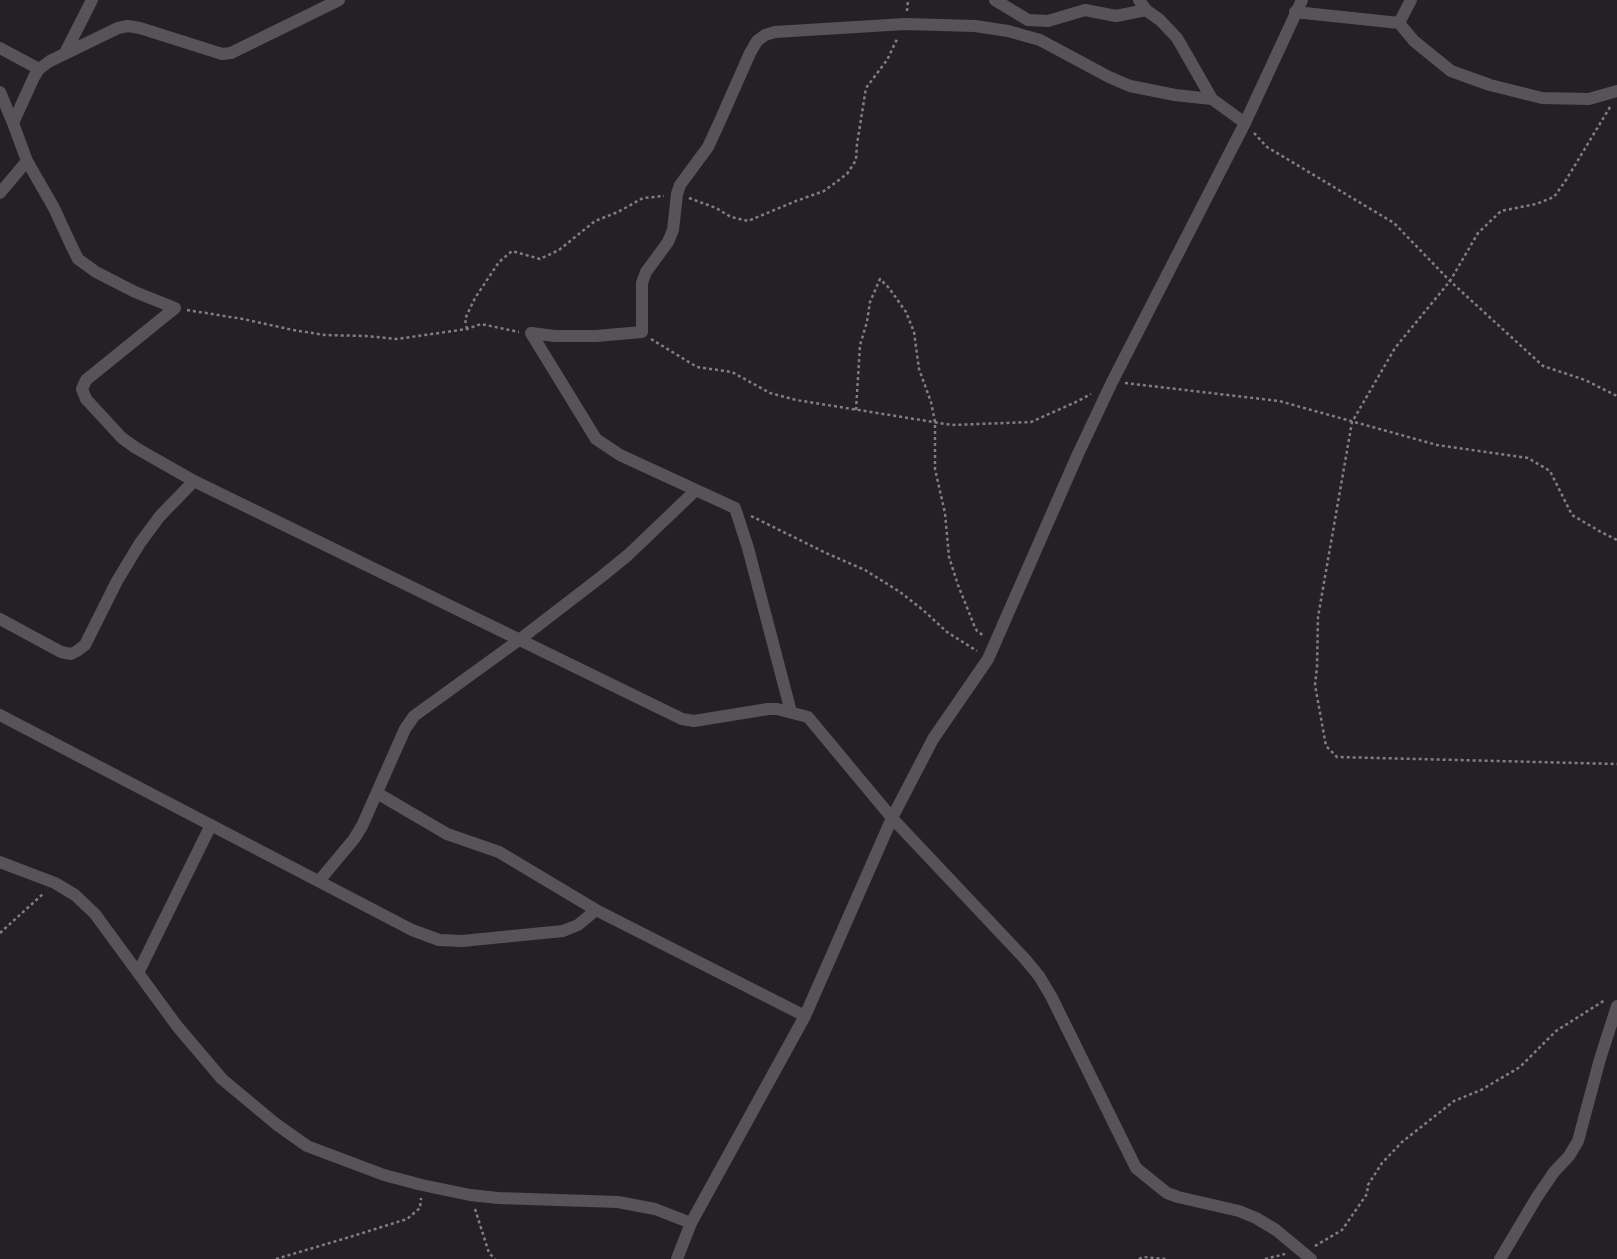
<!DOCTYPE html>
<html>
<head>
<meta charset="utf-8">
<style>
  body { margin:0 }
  canvas { display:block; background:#242126 }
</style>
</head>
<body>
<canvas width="1617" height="1259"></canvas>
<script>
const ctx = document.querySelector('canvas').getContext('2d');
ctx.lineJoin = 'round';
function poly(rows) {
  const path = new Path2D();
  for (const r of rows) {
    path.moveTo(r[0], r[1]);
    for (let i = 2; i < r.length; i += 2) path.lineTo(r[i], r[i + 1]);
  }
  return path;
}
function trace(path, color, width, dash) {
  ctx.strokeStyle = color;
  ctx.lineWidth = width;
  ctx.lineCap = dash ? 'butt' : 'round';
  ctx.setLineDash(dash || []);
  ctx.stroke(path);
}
trace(poly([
  [907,11,908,0],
  [1610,107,1566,180,1554,197,1536,204,1501,211,1478,233,1450,281,1395,348,1352,422,1318,617,1317,667,1315,685,1326,746,1337,757,1617,764],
  [1254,133,1267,147,1394,223,1450,281,1543,366,1585,380,1617,396],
  [689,198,716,208,731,217,748,221,796,201,824,191,847,174,856,160,857,144,866,88,887,60,898,37],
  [187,310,243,319,293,330,325,335,366,336,397,339,467,329,481,324,519,332],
  [467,329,465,319,475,298,499,262,512,251,540,259,559,250,595,221,618,212,643,198,664,196],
  [651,339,697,367,732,372,770,393,796,400,952,425,1031,422,1076,402,1091,394],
  [1125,383,1279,401,1437,445,1528,458,1550,471,1572,515,1601,532,1617,540],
  [856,410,860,345,867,322,870,302,880,279,889,288,906,312,914,332,919,369,931,402,935,422,935,469,945,513,949,557,958,585,974,625,977,631,984,636],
  [751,516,826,553,865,570,900,592,923,610,947,632,977,651],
  [0,933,44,893],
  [475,1209,489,1253,495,1259],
  [1315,1246,1342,1230,1367,1194,1368,1185,1382,1163,1402,1142,1454,1101,1481,1090,1520,1067,1556,1031,1605,1000],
  [276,1259,353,1236,407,1219,420,1208,421,1198],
  [1139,1259,1143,1257,1167,1259],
  [1265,1259,1285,1254]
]), '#817e82', 2.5, [3, 3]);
trace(poly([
  [339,0,231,53,222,54,140,28,128,26,118,28,50,61,39,69,34,77,13,123,27,161,54,208,71,245,78,259,96,272,135,292,175,308,86,380,82,389,86,399,122,438,136,448,194,481,682,719,694,721,768,709,777,709,808,717,892,818,1025,959,1039,976,1051,996,1136,1168,1167,1193,1178,1197,1239,1211,1256,1218,1276,1230,1311,1259],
  [995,0,1028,20,1048,21,1085,10,1116,16,1146,10],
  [1139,0,1146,10,1160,20,1177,38,1212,99],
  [1295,12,1399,23,1414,41,1451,71,1490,85,1542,98,1589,99,1617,91],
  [1399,23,1411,0],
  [0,48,39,69],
  [65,53,92,0],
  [0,92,13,123],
  [0,193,27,161],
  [531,333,555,336,596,336,642,332,642,283,646,272,668,242,673,230,677,194,680,185,708,147,720,121,750,53,757,41,765,35,775,32,905,24,975,26,1008,31,1040,40,1109,77,1130,86,1175,95,1212,99,1245,123],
  [531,333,596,439,620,455,735,508,748,548,791,712],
  [0,619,61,652,71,654,77,651,85,645,117,581,140,543,160,516,194,481],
  [0,715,412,930,439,940,462,941,563,931,578,925,596,910,805,1016],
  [377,793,447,834,499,852,596,910],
  [0,862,55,883,75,895,95,914,177,1026,222,1079,276,1124,307,1146,384,1175,422,1185,470,1195,498,1198,618,1202,655,1209,691,1223],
  [319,881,354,839,362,826,405,729,414,716,519,640,601,577,628,555,696,490],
  [138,973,211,825],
  [677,1259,691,1223,805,1016,892,818,933,739,988,659,1078,454,1112,382,1245,123,1302,0],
  [1500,1259,1537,1197,1554,1172,1569,1156,1578,1141,1600,1059,1617,1006]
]), '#565359', 12);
</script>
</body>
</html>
